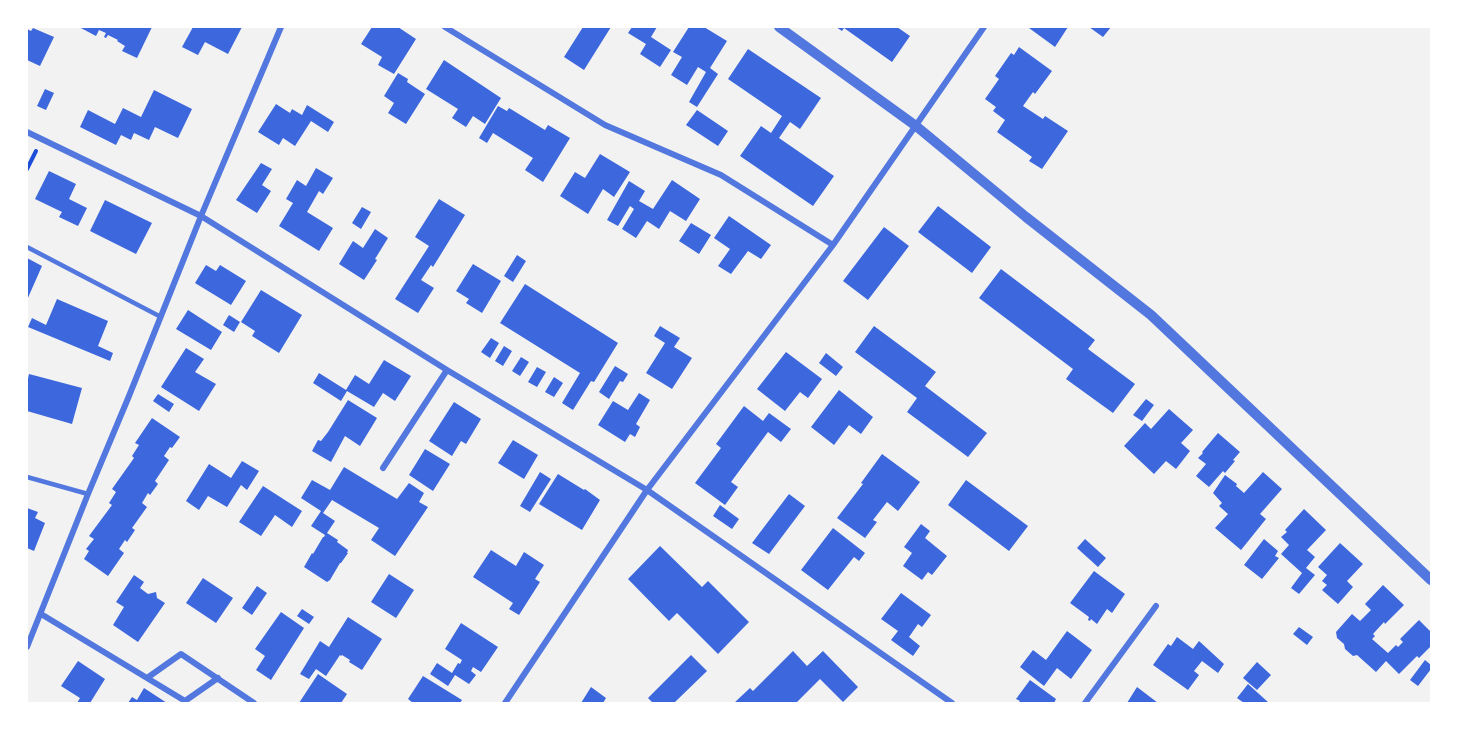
<!DOCTYPE html>
<html>
<head>
<meta charset="utf-8">
<style>
  body { margin:0 }
  #map { position:relative; width:1458px; height:730px; overflow:hidden; background:#f2f2f2; font-family:"PT Serif",serif }
  canvas { display:block }
  .frame { position:absolute; inset:0; border:28px solid #fff; pointer-events:none }
</style>
</head>
<body>
<div id="map">
<canvas width="1458" height="730"></canvas>
<div class="frame"></div>
</div>
<script>
const ctx = document.querySelector('canvas').getContext('2d');
ctx.lineJoin = 'round';
function paint(path, color) {
  ctx.fillStyle = color;
  ctx.fill(path, 'evenodd');
}
function poly(rows) {
  const path = new Path2D();
  for (const r of rows) {
    path.moveTo(r[0], r[1]);
    for (let i = 2; i < r.length; i += 2) path.lineTo(r[i], r[i + 1]);
  }
  return path;
}
function trace(path, color, width, dash) {
  ctx.strokeStyle = color;
  ctx.lineWidth = width;
  ctx.lineCap = dash ? 'butt' : 'round';
  ctx.setLineDash(dash || []);
  ctx.stroke(path);
}
paint(poly([
  [79,27,152,27,137,58,122,51,125,46,117,41,118,40,108,35,106,38,104,37,106,33,99,30,96,36],
  [193,27,242,27,228,54,205,42,198,55,182,47],
  [372,27,398,27,416,39,394,74,378,65,382,57,361,44],
  [583,27,611,27,584,70,564,57],
  [632,27,657,27,651,37,671,50,660,67,640,54,646,44,628,33],
  [689,27,704,27,727,41,710,68,718,74,697,107,689,102,706,72,698,67,687,85,671,75,682,57,673,52],
  [836,27,897,27,910,36,892,62,844,28,842,31],
  [1030,27,1068,27,1055,47,1029,28],
  [1089,27,1111,27,1103,37],
  [33,28,54,37,40,66,27,60,27,29,31,31],
  [1019,47,1052,71,1035,94,1033,92,1023,106,1043,119,1045,116,1068,131,1042,169,1029,161,1032,157,997,132,1005,120,993,111,996,107,985,99,999,79,995,76,1011,53,1014,55],
  [748,49,821,98,800,129,790,122,779,138,834,176,813,206,740,156,761,126,771,133,782,116,728,79],
  [444,60,501,98,485,124,473,116,466,127,452,118,458,109,426,89],
  [398,73,408,79,407,82,425,94,406,124,388,113,394,103,384,96],
  [45,89,54,93,46,110,37,106],
  [154,90,192,109,178,138,155,127,149,140,134,133,131,140,121,135,116,145,80,127,88,110,115,124,123,108,141,117],
  [276,104,290,113,292,109,302,115,307,105,334,122,328,132,311,121,295,146,283,138,279,145,258,132],
  [498,106,507,111,509,108,545,130,548,125,570,138,543,182,525,170,533,158,493,133,487,143,479,138],
  [697,110,728,131,718,146,686,125],
  [600,154,630,172,614,197,603,189,588,214,560,196,575,172,585,178],
  [261,163,272,169,262,185,271,191,257,213,236,200],
  [316,168,333,178,323,194,319,191,307,212,333,228,319,251,279,226,293,203,286,199,297,180,306,186],
  [49,171,76,184,69,199,87,208,78,226,59,217,62,212,35,199],
  [672,180,700,199,686,221,670,211,659,229,647,221,636,238,622,229,634,209,630,206,618,226,607,220,629,181,645,191,639,201,653,209],
  [439,199,465,215,433,267,431,265,421,280,434,288,418,313,395,299,429,246,415,237],
  [105,200,152,223,136,254,90,231],
  [938,206,991,247,972,273,918,232],
  [362,207,371,212,361,229,352,223],
  [729,216,771,245,761,259,748,251,731,274,718,266,730,249,714,238],
  [691,223,711,235,699,254,679,241],
  [884,227,909,246,868,300,843,281],
  [375,229,388,238,375,259,377,260,364,280,339,264,353,241,363,248],
  [517,255,526,261,513,282,504,276],
  [27,258,42,266,27,300],
  [473,264,501,281,482,313,466,303,469,299,456,291],
  [206,265,216,271,220,265,246,281,231,305,195,283],
  [1001,269,1095,340,1088,349,1135,384,1113,413,1066,379,1073,369,979,298],
  [525,284,618,343,594,382,591,381,573,410,562,403,580,373,500,323],
  [261,290,302,315,279,353,252,336,255,331,241,322],
  [57,299,108,321,98,346,113,353,110,361,28,327,32,318,46,325],
  [188,310,222,332,211,350,176,329],
  [229,315,240,322,234,332,223,325],
  [660,326,680,338,674,347,692,358,672,389,646,373,665,343,654,336],
  [874,326,936,372,925,386,987,433,968,457,907,412,917,398,855,352],
  [491,338,499,343,490,358,481,352],
  [504,346,512,351,503,366,495,361],
  [186,348,204,359,195,372,216,384,199,411,161,387],
  [786,352,822,379,808,398,800,392,785,411,757,389],
  [826,353,843,367,836,376,819,363],
  [521,357,529,362,520,376,512,371],
  [384,360,411,376,395,401,383,393,374,407,347,391,341,401,313,383,319,373,346,390,355,375,369,384],
  [615,366,628,374,623,382,620,381,609,399,599,392],
  [537,367,546,372,537,387,528,382],
  [29,374,82,388,72,424,27,411,27,383],
  [554,377,563,383,554,397,545,392],
  [839,390,873,417,861,434,849,425,834,445,811,427],
  [639,393,650,400,636,424,640,427,635,437,630,434,625,442,598,425,613,401,628,410],
  [158,394,174,404,169,412,153,401],
  [1146,399,1154,405,1142,421,1133,415],
  [348,400,377,418,360,446,345,436,331,462,312,451,318,440,321,441,328,432],
  [454,402,481,419,466,444,461,441,452,456,429,441],
  [744,406,763,421,769,413,791,429,781,442,768,432,731,482,738,487,725,505,695,483,721,448,716,444],
  [1169,409,1193,430,1181,443,1190,451,1176,469,1166,461,1154,474,1124,446,1145,423,1151,429],
  [152,418,180,437,172,448,170,447,164,456,169,460,155,481,158,484,150,495,148,493,142,503,147,507,132,528,135,530,127,542,125,540,119,549,124,553,108,576,84,559,89,551,86,549,94,539,89,536,112,505,109,503,116,492,112,489,134,458,132,456,139,445,135,443],
  [1218,433,1240,452,1233,460,1235,461,1225,473,1223,471,1209,487,1196,476,1206,464,1198,458,1203,453,1202,452],
  [513,440,538,455,524,479,498,463],
  [425,449,450,464,433,491,409,475],
  [882,454,920,482,898,511,887,502,873,520,877,522,865,538,837,518,863,484,861,483],
  [242,461,259,471,247,490,241,485,227,507,208,496,199,510,186,501,209,464,231,478],
  [344,467,397,499,409,483,424,493,419,502,428,507,395,556,371,540,379,528,332,500,323,513,335,521,327,533,338,540,337,542,348,550,347,553,348,553,341,563,340,563,330,580,327,582,304,567,312,553,313,554,323,537,324,537,325,535,311,526,321,511,301,498,312,480,330,490],
  [540,472,551,479,530,512,520,506],
  [1263,472,1282,489,1260,514,1266,519,1241,550,1215,528,1228,514,1219,506,1222,503,1213,493,1225,475,1237,484,1236,486,1244,493],
  [558,474,584,490,585,489,600,500,582,530,539,504],
  [966,480,1028,526,1009,551,948,505],
  [263,486,302,511,292,527,275,515,261,536,239,522],
  [789,494,805,506,769,554,752,543],
  [720,505,739,519,732,529,713,516],
  [27,508,38,512,35,518,45,523,34,551,27,548],
  [1304,509,1326,530,1307,550,1315,557,1306,568,1315,575,1299,594,1291,588,1302,573,1281,554,1289,545,1281,537,1287,532,1285,530],
  [921,524,930,531,925,538,947,556,932,575,928,572,922,580,903,566,912,553,904,547],
  [833,528,865,553,859,561,854,557,828,590,801,570],
  [1085,539,1106,558,1098,567,1077,548],
  [1264,539,1278,551,1275,556,1279,558,1262,579,1244,565],
  [1340,543,1363,564,1347,581,1353,587,1338,604,1322,590,1327,585,1322,581,1327,575,1318,567],
  [660,546,702,587,708,581,749,622,718,654,677,613,669,621,628,579],
  [491,550,516,566,524,552,544,565,535,579,540,582,519,615,509,609,513,603,473,577],
  [1094,571,1125,594,1112,613,1107,609,1097,624,1091,619,1090,621,1088,620,1089,617,1070,603],
  [389,574,414,590,396,618,371,602],
  [134,575,144,582,140,588,148,594,156,592,157,598,165,603,138,642,113,625,124,607,116,602],
  [203,578,233,598,216,623,186,603],
  [1383,585,1404,605,1385,624,1384,622,1373,634,1375,636,1372,639,1388,653,1396,645,1398,647,1403,642,1400,639,1419,620,1431,632,1431,646,1419,658,1417,656,1399,674,1386,661,1376,672,1357,655,1353,656,1345,649,1344,644,1337,638,1336,632,1352,614,1360,621,1371,610,1365,604],
  [257,586,267,593,252,615,242,608],
  [901,593,931,615,922,627,918,624,909,637,920,646,913,656,891,640,898,631,881,619],
  [302,609,314,617,309,624,297,616],
  [281,612,304,628,271,680,256,670,265,656,255,649],
  [348,617,382,639,362,670,349,662,350,660,342,655,341,656,340,655,326,676,316,669,309,679,300,674,320,641,329,647],
  [461,623,498,647,481,672,473,667,471,671,476,675,469,684,455,675,448,686,430,674,437,663,452,673,458,663,460,664,462,660,445,649],
  [1299,627,1313,637,1307,645,1293,634],
  [1067,631,1092,650,1071,679,1057,668,1044,686,1020,667,1033,650,1046,660],
  [1177,637,1193,649,1199,641,1224,664,1218,673,1202,661,1194,671,1199,675,1188,690,1153,665,1168,644,1171,646],
  [793,651,807,666,823,651,858,687,843,702,820,679,796,703,734,703,750,688,753,691],
  [691,655,707,671,674,703,653,703,648,698],
  [1425,660,1431,665,1431,669,1418,686,1410,680],
  [78,661,105,679,90,703,77,703,80,698,61,686],
  [1257,662,1271,675,1257,690,1243,678],
  [318,674,347,694,341,703,299,703],
  [423,676,462,700,460,703,413,703,408,699],
  [1030,680,1056,699,1054,703,1018,703,1020,701,1016,699],
  [1248,684,1269,703,1244,703,1237,698],
  [591,687,606,698,603,703,581,703],
  [1137,687,1158,703,1127,703],
  [144,688,167,703,128,703,132,697,137,700]
]), '#3d67dc');
trace(poly([
  [27,169,36,151]
]), '#1d4ed8', 4);
trace(poly([
  [27,247,161,317],
  [27,477,88,494]
]), '#5277de', 4.5);
trace(poly([
  [445,27,605,125,721,175,833,245],
  [27,132,201,216,447,370,647,490,952,703],
  [383,468,447,370],
  [41,614,147,678,181,654,254,703],
  [27,647,88,494,129,396,201,216,281,27],
  [147,678,185,701,218,678],
  [505,703,647,490,833,245,984,27],
  [1085,703,1156,606]
]), '#5277de', 6);
trace(poly([
  [779,27,916,126,1026,217,1151,315,1431,580]
]), '#5277de', 10);
</script>
</body>
</html>
